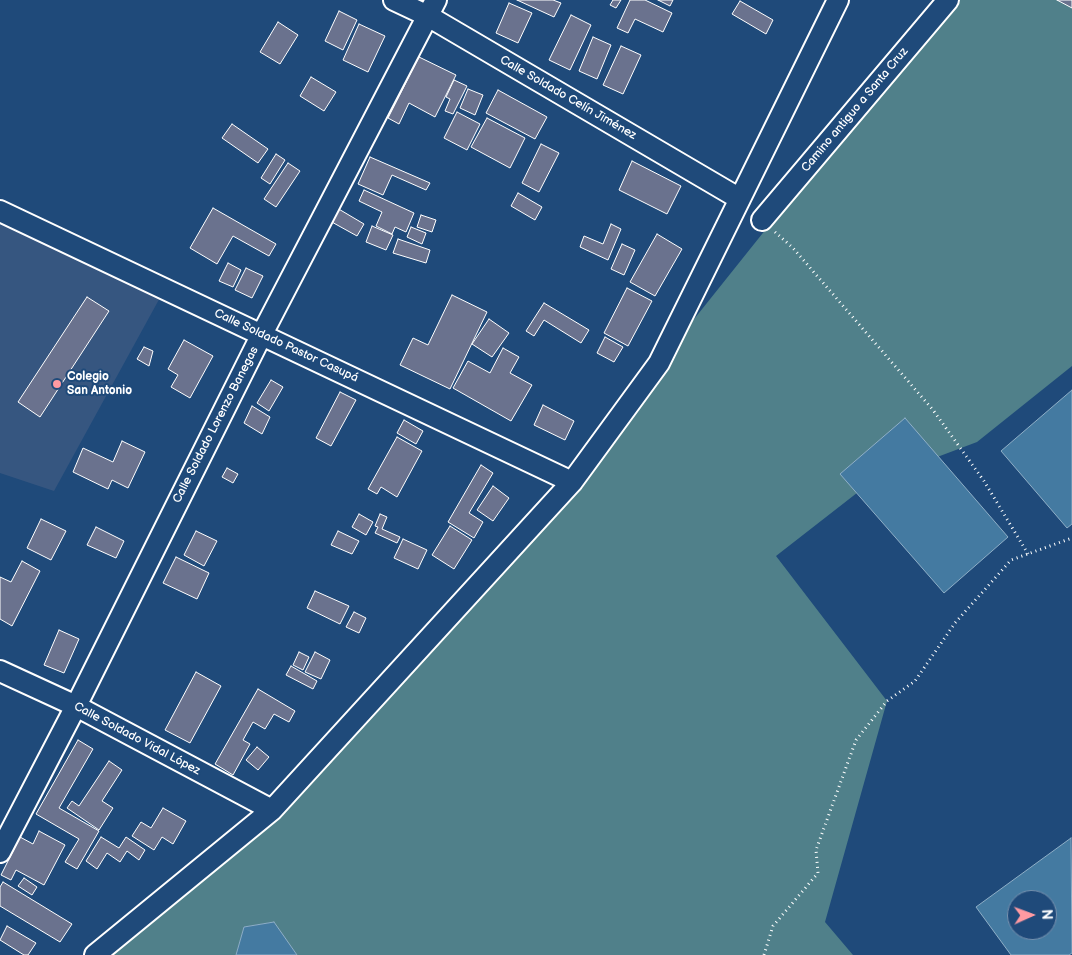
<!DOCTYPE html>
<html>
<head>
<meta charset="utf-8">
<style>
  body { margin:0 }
  #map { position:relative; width:1072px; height:955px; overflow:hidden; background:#1f4a7a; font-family:"Balsamiq Sans",sans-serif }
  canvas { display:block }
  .north { position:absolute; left:1007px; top:890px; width:50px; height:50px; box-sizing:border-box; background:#1f4a7a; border:1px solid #7992af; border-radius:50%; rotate:88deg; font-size:14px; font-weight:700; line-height:20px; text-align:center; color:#fff }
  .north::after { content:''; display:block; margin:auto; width:18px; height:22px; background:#ff9aa2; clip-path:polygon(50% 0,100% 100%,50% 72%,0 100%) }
</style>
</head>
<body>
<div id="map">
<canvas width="1072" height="955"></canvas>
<div class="north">N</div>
</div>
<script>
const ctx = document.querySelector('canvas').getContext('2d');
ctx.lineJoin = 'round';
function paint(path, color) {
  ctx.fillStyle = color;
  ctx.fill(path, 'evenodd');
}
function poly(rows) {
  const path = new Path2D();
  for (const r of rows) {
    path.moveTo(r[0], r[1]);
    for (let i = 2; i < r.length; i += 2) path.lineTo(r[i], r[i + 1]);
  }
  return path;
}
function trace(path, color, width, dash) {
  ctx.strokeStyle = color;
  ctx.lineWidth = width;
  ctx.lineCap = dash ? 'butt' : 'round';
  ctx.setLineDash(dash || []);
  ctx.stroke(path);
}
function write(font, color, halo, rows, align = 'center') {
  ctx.font = font + ' "Balsamiq Sans",sans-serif';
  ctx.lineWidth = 4;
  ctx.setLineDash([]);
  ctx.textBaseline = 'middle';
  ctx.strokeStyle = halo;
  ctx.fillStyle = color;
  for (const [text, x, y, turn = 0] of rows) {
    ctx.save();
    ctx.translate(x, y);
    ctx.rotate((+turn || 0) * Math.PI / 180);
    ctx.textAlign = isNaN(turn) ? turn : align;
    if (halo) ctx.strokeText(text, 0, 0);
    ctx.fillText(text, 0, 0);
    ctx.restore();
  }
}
paint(poly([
  [0,217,162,294,54,491,0,473]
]), '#365680');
paint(poly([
  [949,0,1072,0,1072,366,977,442,871,482,776,556,887,701,825,922,853,955,297,955,273,922,244,927,236,955,95,955,272,810,572,482,659,363]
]), '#50808a');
const water = poly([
  [1072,390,1072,524,1067,528,1001,451,1072,390],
  [905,418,1008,537,944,593,840,474,905,418],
  [1071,838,1072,953,1069,955,1011,955,976,907,1071,838],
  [1017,900,1047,900,1047,930,1017,930,1017,900],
  [274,922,297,955,236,955,244,927,274,922]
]);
paint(water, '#447aa1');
trace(water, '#8fafc7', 1);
const building = poly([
  [517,0,553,0,561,3,554,17,517,0],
  [613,0,621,0,616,8,610,5,613,0],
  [630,0,645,0,672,13,663,32,635,19,628,33,617,28,630,0],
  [658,0,673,0,670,6,658,0],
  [1057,0,1072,0,1072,8,1057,0],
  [740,1,773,20,766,34,732,14,740,1],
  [509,3,532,13,518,43,496,33,509,3],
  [339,11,357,20,343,50,325,41,339,11],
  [571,15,591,25,570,70,549,60,571,15],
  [278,22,298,35,280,64,260,52,278,22],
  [359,24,385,36,368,72,343,60,359,24],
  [593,37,611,45,597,79,579,71,593,37],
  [621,46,641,55,623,94,603,85,621,46],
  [419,57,456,75,435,117,409,103,399,124,388,118,419,57],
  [311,77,336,92,324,111,300,96,311,77],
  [454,80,467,86,453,114,445,111,450,99,446,97,454,80],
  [468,89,483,95,475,115,460,108,468,89],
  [498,90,547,117,535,139,486,113,498,90],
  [457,112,480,124,467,150,444,138,457,112],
  [487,118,525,138,510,168,471,147,487,118],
  [232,124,268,149,258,163,222,138,232,124],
  [541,144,559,153,539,192,522,183,541,144],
  [276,154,285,160,270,184,261,178,276,154],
  [370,157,430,183,426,190,392,175,383,195,358,184,370,157],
  [632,161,681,186,667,214,619,190,632,161],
  [288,163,300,171,276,207,264,199,288,163],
  [364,190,414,213,406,232,395,227,392,234,376,226,382,212,359,201,364,190],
  [518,193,542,207,535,220,511,206,518,193],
  [213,208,276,244,269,256,233,236,217,264,190,248,213,208],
  [337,208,364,224,357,236,330,221,337,208],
  [421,215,436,220,432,232,417,227,421,215],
  [611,224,621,229,608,260,580,247,584,236,603,244,611,224],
  [372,226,393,235,386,250,366,242,372,226],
  [411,227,426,233,422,244,407,237,411,227],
  [657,234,682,249,655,296,630,282,657,234],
  [398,239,430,250,426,263,393,253,398,239],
  [622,244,635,250,624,275,611,269,622,244],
  [228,263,241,270,233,287,219,281,228,263],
  [246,268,263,276,252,298,235,290,246,268],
  [627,288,652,301,628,346,604,333,627,288],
  [452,295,487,312,450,389,400,365,413,338,428,345,452,295],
  [87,297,109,311,40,417,18,402,87,297],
  [544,303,589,330,581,343,544,320,534,336,526,331,544,303],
  [489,319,509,333,492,357,472,344,489,319],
  [605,337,623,347,614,362,597,353,605,337],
  [184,340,213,356,190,398,171,387,178,375,168,369,184,340],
  [144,347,153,351,149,366,137,359,144,347],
  [503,348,519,357,510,373,532,385,511,421,453,388,468,361,490,373,503,348],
  [271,380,283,387,269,411,257,403,271,380],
  [340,392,356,400,331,446,316,438,340,392],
  [543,405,574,421,565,440,534,425,543,405],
  [252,406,270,417,262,434,244,423,252,406],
  [404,420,423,431,416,444,397,433,404,420],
  [397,437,422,451,397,497,381,487,377,494,368,489,397,437],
  [122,441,145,452,128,488,112,480,108,489,73,472,83,448,113,462,122,441],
  [481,465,493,473,469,513,483,522,474,538,448,522,481,465],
  [227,468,238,474,233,483,222,477,227,468],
  [493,486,509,498,493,521,477,510,493,486],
  [359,514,373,522,366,535,352,527,359,514],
  [380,514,387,517,382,529,400,537,397,543,375,533,378,527,375,526,380,514],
  [41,519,66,531,51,560,27,548,41,519],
  [450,526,472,540,454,569,432,555,450,526],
  [96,527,124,541,116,558,87,545,96,527],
  [196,531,217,541,204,566,184,555,196,531],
  [338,531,359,541,352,554,331,545,338,531],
  [403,539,427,550,418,569,394,558,403,539],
  [176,557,209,573,197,599,163,583,176,557],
  [22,561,40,571,12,626,0,619,0,577,11,582,22,561],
  [315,591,349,606,340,624,307,608,315,591],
  [354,612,366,618,359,633,346,627,354,612],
  [59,630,79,639,64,673,44,665,59,630],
  [299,652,309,657,303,670,293,665,299,652],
  [315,652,330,660,321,679,305,672,315,652],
  [291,666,317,681,313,689,286,675,291,666],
  [196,672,221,686,190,743,165,730,196,672],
  [258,689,295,711,289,722,274,714,265,729,253,722,243,740,250,744,233,775,215,764,258,689],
  [78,740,93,749,59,808,99,831,77,869,65,862,79,839,36,814,78,740],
  [257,747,269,757,258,770,246,760,257,747],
  [109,761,122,770,102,801,113,808,99,830,67,808,72,801,79,806,109,761],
  [163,808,186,821,173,844,162,837,154,850,132,836,141,822,151,828,163,808],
  [39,831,65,845,44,885,16,870,11,880,1,875,20,837,33,844,39,831],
  [101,837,119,848,126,837,145,850,139,860,127,851,120,862,107,853,97,869,86,861,101,837],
  [24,878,37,887,32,895,18,886,24,878],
  [3,882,72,924,60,942,0,906,0,887,3,882],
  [7,926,36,943,28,955,24,955,0,940,7,926]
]);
paint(building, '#6a728e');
trace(building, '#fff', 1);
const minor = poly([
  [394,0,428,16,740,199],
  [0,211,572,482],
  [762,220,948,0],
  [0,671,76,706,272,810],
  [0,852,76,706,262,334,436,0],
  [95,955,272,810,572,482,659,363,838,0]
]);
trace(minor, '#fff', 24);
trace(poly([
  [775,232,793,248,933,410,984,481,1028,554],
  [764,955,773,926,818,873,816,850,856,740,887,701,915,681,955,623,1011,560,1072,538]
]), '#fff', 3, [1, 4]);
trace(minor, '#1f4a7a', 20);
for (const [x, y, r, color] of [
  [57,384,5,"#ff9aa2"]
]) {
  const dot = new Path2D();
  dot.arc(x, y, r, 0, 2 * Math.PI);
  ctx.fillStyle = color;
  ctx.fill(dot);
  trace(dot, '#1f4a7a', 2);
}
write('12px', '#fff', '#1f4a7a', [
  ["Calle Soldado Celín Jiménez",568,98,30],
  ["Camino antiguo a Santa Cruz",855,110,-50],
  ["Calle Soldado Pastor Casupá",286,346,25],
  ["Calle Soldado Lorenzo Banegas",216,425,-63],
  ["Calle Soldado Vidal López",137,739,28]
]);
write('bold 12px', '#fff', '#1f4a7a', [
  ["Colegio",67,377],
  ["San Antonio",67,391]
], 'left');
</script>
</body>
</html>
